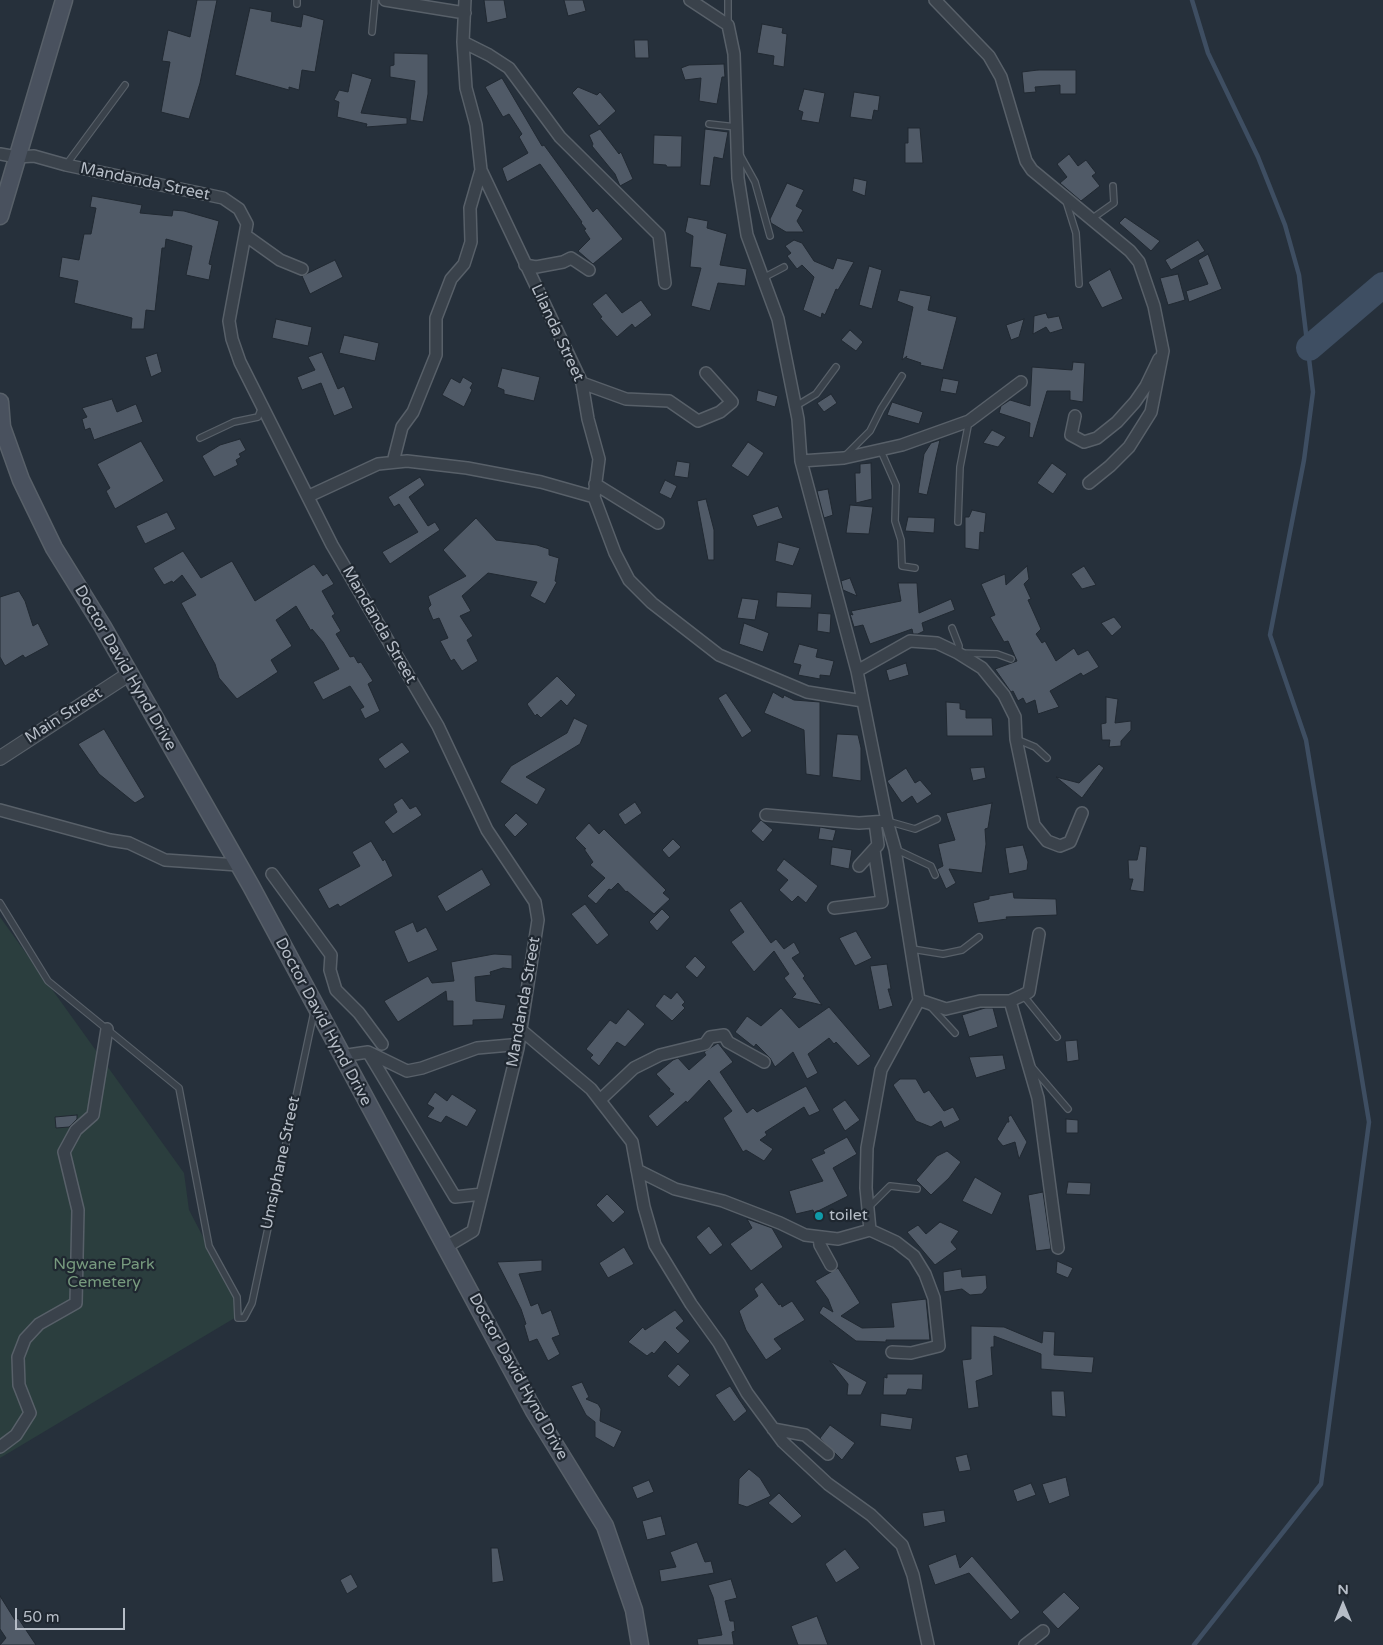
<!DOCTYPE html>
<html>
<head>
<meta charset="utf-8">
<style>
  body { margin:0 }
  #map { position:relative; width:1383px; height:1645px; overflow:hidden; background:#26303b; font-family:"Varela Round",sans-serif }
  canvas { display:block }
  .north { position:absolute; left:1318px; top:1580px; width:50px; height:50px; -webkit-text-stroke:4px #1f2730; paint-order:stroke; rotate:0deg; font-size:14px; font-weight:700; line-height:20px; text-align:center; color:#b6bdc7 }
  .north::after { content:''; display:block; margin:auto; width:18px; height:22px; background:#b6bdc7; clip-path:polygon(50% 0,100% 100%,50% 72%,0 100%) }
  .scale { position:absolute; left:15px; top:1608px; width:110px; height:22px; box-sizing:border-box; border:2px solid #b6bdc7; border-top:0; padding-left:6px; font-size:15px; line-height:18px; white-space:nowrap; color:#b6bdc7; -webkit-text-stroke:4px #1f2730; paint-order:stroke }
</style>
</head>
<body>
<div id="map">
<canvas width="1383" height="1645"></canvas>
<div class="north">N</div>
<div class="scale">50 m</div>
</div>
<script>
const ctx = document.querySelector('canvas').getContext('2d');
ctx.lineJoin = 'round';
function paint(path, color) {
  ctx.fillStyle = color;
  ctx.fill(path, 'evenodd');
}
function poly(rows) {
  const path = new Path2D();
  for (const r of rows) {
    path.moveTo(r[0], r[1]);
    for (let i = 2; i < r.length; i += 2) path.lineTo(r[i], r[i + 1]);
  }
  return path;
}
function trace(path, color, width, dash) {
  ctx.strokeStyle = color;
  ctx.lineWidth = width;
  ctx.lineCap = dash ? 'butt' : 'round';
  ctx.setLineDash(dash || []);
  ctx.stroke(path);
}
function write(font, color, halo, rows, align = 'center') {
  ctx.font = font + ' "Varela Round",sans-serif';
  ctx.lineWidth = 4.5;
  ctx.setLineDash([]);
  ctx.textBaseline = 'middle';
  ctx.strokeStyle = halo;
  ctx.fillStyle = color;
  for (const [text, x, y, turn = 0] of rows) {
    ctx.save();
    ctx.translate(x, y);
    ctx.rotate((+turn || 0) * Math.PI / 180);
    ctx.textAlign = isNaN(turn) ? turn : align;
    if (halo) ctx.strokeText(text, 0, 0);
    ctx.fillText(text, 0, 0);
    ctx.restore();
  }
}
paint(poly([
  [0,917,184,1173,189,1210,243,1313,0,1458]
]), '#2b3e3e');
trace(poly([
  [1192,0,1208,53,1258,157,1285,225,1299,275,1313,392,1304,460,1270,635,1306,740,1369,1122,1321,1484,1194,1645]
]), '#3e4e62', 4.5);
trace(poly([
  [1309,348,1383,285]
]), '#3e4e62', 26);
const building = poly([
  [197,0,217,0,200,83,189,119,161,112,170,62,162,61,168,30,190,37,197,0],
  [484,0,504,0,507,18,487,23,484,0],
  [564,0,583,0,586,11,568,16,564,0],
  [250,8,272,12,271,21,301,27,303,14,324,20,315,72,302,70,299,90,289,87,289,90,235,75,250,8],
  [762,24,783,28,782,33,787,34,784,67,773,65,774,56,757,53,762,24],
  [634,40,648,40,649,58,635,58,634,40],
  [394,53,428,54,428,94,423,122,410,120,415,81,390,77,390,66,394,65,394,53],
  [724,64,725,77,722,77,717,104,699,101,701,78,685,80,681,68,689,65,724,64],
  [1038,70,1076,70,1076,94,1060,94,1060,85,1035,87,1036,92,1024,93,1022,72,1038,70],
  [352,73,372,79,361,113,407,118,407,124,366,127,367,124,337,117,339,102,334,100,339,90,348,92,352,73],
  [502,78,542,146,544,145,593,212,597,208,623,239,593,264,578,251,590,239,584,230,586,229,581,223,582,222,540,164,507,182,502,168,528,153,519,137,522,134,509,114,503,117,485,87,502,78],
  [578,87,597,95,600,92,616,111,599,126,572,93,578,87],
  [804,89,825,93,819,123,801,120,803,112,798,110,804,89],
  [854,92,880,96,878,111,874,110,872,120,850,117,854,92],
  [908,128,920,128,923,163,905,163,905,143,908,143,908,128],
  [600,129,619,154,621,152,633,179,620,186,615,174,592,146,593,144,589,135,600,129],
  [705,129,728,132,723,159,714,157,710,186,700,185,705,129],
  [654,135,682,136,681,167,667,167,666,165,653,164,654,135],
  [1069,154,1078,166,1086,160,1096,173,1092,176,1100,186,1081,201,1060,183,1067,177,1057,164,1069,154],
  [854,178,867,181,865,196,852,191,854,178],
  [787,183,804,190,796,206,803,210,797,221,804,232,786,232,771,223,770,219,787,183],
  [92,196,142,205,140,213,172,216,173,210,184,211,219,221,209,264,212,265,209,280,186,275,192,246,166,239,165,248,162,248,155,311,146,310,144,329,131,329,132,318,74,303,78,281,59,277,62,257,79,260,84,234,91,234,96,208,90,207,92,196],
  [688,217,708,221,707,228,727,234,720,265,747,269,745,286,718,283,710,311,691,306,701,268,690,267,693,236,685,232,688,217],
  [1125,217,1160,241,1151,251,1119,223,1125,217],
  [794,240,802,243,814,261,833,269,837,258,854,262,838,290,836,289,825,315,822,313,821,318,803,310,814,277,802,265,797,269,787,256,791,253,785,246,794,240],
  [1198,240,1205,251,1171,270,1165,260,1198,240],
  [1208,254,1222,289,1189,302,1186,291,1208,284,1198,260,1208,254],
  [335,260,343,277,310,294,302,276,335,260],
  [869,266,882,270,872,309,859,305,869,266],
  [1110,269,1123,299,1102,308,1088,282,1110,269],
  [1178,274,1185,300,1168,305,1160,278,1178,274],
  [900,290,931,296,928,310,957,317,943,370,920,365,921,363,906,358,907,356,902,360,913,307,897,301,900,290],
  [606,293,622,313,641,300,652,315,635,328,632,324,617,337,600,318,602,317,592,304,606,293],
  [1046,313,1048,318,1059,316,1063,329,1050,333,1046,327,1033,334,1034,316,1046,313],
  [276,319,312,327,308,346,272,338,276,319],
  [1024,319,1019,337,1011,340,1006,325,1024,319],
  [850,330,863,342,856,351,841,340,850,330],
  [344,335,379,343,375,361,339,353,344,335],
  [322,352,338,389,344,386,353,408,334,416,321,383,302,390,297,377,315,370,308,357,322,352],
  [157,353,162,372,151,377,145,357,157,353],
  [1073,362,1085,363,1083,402,1070,400,1070,391,1047,391,1033,438,1029,437,1030,423,999,413,1001,406,1010,400,1030,406,1032,367,1072,370,1073,362],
  [502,368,540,377,534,401,504,394,504,390,497,387,502,368],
  [463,377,473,383,470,388,472,390,464,407,442,395,451,378,460,383,463,377],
  [943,378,959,381,956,394,940,391,943,378],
  [758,390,778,396,775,407,756,401,758,390],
  [831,394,837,403,824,412,817,403,831,394],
  [112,399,117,412,136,404,143,422,94,440,90,428,85,430,82,419,87,417,82,408,112,399],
  [892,402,923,412,919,424,887,415,892,402],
  [992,430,1006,437,998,447,983,443,992,430],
  [240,439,246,450,239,454,241,457,236,460,238,465,214,477,202,456,220,445,240,439],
  [940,440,927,495,918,493,924,454,931,443,940,440],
  [141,441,164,481,115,509,106,491,110,488,97,464,141,441],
  [748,442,764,453,748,477,731,466,748,442],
  [677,461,690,463,688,478,674,476,677,461],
  [871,463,872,499,856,503,855,473,860,473,860,464,871,463],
  [1052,463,1067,474,1053,494,1037,483,1052,463],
  [420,477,425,485,409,497,428,526,435,522,440,530,390,564,382,552,418,532,399,504,394,507,388,497,420,477],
  [665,480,677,486,671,499,659,493,665,480],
  [828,489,833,515,824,518,817,491,828,489],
  [706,499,714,530,714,560,708,560,697,501,706,499],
  [850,505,873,507,869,534,846,533,850,505],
  [778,506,783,518,757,527,752,515,778,506],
  [972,510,986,513,984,533,980,532,979,550,965,548,965,517,969,517,972,510],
  [167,512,176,529,145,544,136,526,167,512],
  [908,517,935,518,934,533,905,531,908,517],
  [476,518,496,540,537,545,549,549,549,555,559,558,555,581,557,582,545,604,530,596,537,582,488,573,462,596,471,611,460,616,473,636,467,640,478,661,462,671,454,659,451,661,440,641,448,638,439,618,433,620,428,608,431,605,428,596,466,576,443,550,476,518],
  [778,542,800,548,793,566,775,561,778,542],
  [183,551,201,578,232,561,255,601,314,564,323,576,327,573,334,584,322,591,335,614,332,616,341,631,336,634,350,657,354,656,358,663,361,662,373,681,368,684,380,711,365,719,360,709,364,707,350,686,323,700,313,682,339,669,323,642,312,629,311,631,296,606,276,620,292,646,271,660,278,672,237,699,219,678,215,664,181,603,196,595,182,575,173,583,172,581,164,585,153,568,183,551],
  [1027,566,1029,579,1024,584,1031,599,1028,600,1041,629,1036,634,1042,643,1045,641,1056,661,1074,648,1078,655,1088,650,1099,667,1083,676,1081,673,1050,691,1059,707,1038,714,1035,700,1026,704,1023,698,1018,701,1013,691,1011,692,995,669,1017,661,1008,641,1004,642,990,617,995,615,981,584,1005,574,1006,585,1027,566],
  [1084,566,1096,585,1082,589,1071,574,1084,566],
  [850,578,857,596,843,590,841,581,850,578],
  [898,583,917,583,919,613,951,599,955,610,922,623,924,631,918,634,913,634,912,629,870,644,863,625,854,627,850,614,853,615,851,611,901,601,898,583],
  [19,591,25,601,33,626,38,623,49,645,25,658,23,655,5,666,0,657,0,597,19,591],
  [777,592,812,594,811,608,776,607,777,592],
  [742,598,759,600,755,620,737,618,742,598],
  [818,613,831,614,830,633,817,631,818,613],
  [1114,617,1122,627,1112,636,1101,623,1114,617],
  [744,623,769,633,763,652,739,644,744,623],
  [799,644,818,649,816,657,834,661,830,676,820,675,820,679,798,675,801,665,793,663,799,644],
  [906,663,909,675,889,681,886,670,906,663],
  [557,676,576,695,567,706,561,700,541,718,537,714,535,716,527,704,557,676],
  [773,692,783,698,784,695,794,700,820,702,820,776,806,774,804,730,764,713,773,692],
  [726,693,752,731,742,738,718,698,726,693],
  [1106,697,1118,699,1115,723,1131,721,1131,730,1121,741,1121,746,1109,747,1110,740,1102,740,1101,724,1106,723,1106,697],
  [946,702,960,703,960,709,966,710,966,718,992,718,993,736,947,736,946,702],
  [574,718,588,725,580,744,526,777,546,789,537,805,500,782,511,766,567,733,574,718],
  [104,729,145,797,135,803,99,774,78,744,104,729],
  [837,734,858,735,861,748,861,781,832,777,837,734],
  [402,742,410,752,385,769,378,759,402,742],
  [1099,764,1104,768,1082,798,1056,777,1079,783,1099,764],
  [984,767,986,778,973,781,970,768,984,767],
  [906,768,915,783,920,780,932,794,917,804,912,796,902,803,887,781,906,768],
  [402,798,410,809,416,806,422,815,393,834,384,822,397,812,393,804,402,798],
  [635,802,642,813,625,825,618,814,635,802],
  [992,803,988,828,985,829,986,844,982,873,949,869,956,883,946,889,937,869,943,866,938,844,955,840,946,813,992,803],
  [516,813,528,824,515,837,504,825,516,813],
  [761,820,773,830,763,842,751,831,761,820],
  [589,823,599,834,604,829,666,890,663,893,670,899,654,914,627,891,626,892,618,883,611,890,609,889,596,904,587,896,605,878,590,865,593,862,584,849,586,849,575,838,589,823],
  [820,827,836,830,833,841,818,839,820,827],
  [673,839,681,847,669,858,662,850,673,839],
  [371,841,383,861,385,859,393,876,340,907,338,904,329,909,318,889,360,866,352,852,371,841],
  [1023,845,1028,862,1027,870,1009,874,1005,848,1023,845],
  [1140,846,1147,847,1144,892,1130,890,1133,879,1129,879,1128,860,1137,860,1140,846],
  [832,847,852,850,849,869,830,865,832,847],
  [784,859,818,886,806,903,798,896,792,902,779,890,788,880,776,870,784,859],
  [482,869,491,885,446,912,437,896,482,869],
  [1013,892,1014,898,1056,899,1057,915,1006,917,1007,919,978,923,973,903,989,899,989,896,1013,892],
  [741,901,771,943,776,939,784,949,794,942,800,953,792,958,805,976,803,978,822,1005,792,998,796,994,784,978,789,974,774,951,754,972,731,942,744,932,729,910,741,901],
  [585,904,609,935,597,945,571,914,585,904],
  [662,909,670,917,657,931,649,922,662,909],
  [413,922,417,932,426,927,438,950,408,963,394,931,413,922],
  [856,931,872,958,855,966,839,938,856,931],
  [494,954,512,955,512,969,503,968,490,972,491,975,475,977,476,1001,506,1005,503,1019,473,1020,473,1025,453,1026,453,1001,447,1001,446,991,398,1022,384,1001,428,976,432,983,454,981,451,962,494,954],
  [695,956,706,967,697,978,685,967,695,956],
  [887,964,891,989,888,989,893,1006,879,1010,870,966,887,964],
  [677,992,685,1002,682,1005,685,1008,672,1021,655,1006,664,994,671,999,677,992],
  [829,1007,871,1056,858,1066,836,1042,834,1044,829,1038,808,1054,818,1073,807,1079,793,1052,775,1067,770,1058,756,1044,754,1047,735,1032,747,1016,761,1026,781,1008,799,1028,829,1007],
  [985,1008,993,1008,998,1027,969,1037,962,1015,985,1008],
  [628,1009,645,1024,625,1047,617,1042,599,1066,590,1058,593,1055,586,1049,610,1020,616,1024,628,1009],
  [1077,1040,1079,1060,1067,1062,1065,1041,1077,1040],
  [718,1043,733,1062,720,1072,747,1113,753,1108,757,1112,806,1086,820,1111,809,1116,804,1107,765,1132,767,1135,760,1140,773,1149,764,1161,746,1150,743,1152,723,1118,732,1111,709,1080,687,1103,686,1101,657,1127,648,1116,674,1094,669,1091,670,1089,656,1074,673,1060,678,1058,689,1070,706,1055,704,1052,718,1043],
  [1003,1055,1006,1069,976,1078,969,1057,1003,1055],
  [900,1079,916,1079,924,1093,929,1090,944,1111,953,1107,960,1120,944,1128,941,1121,931,1127,916,1121,893,1085,900,1079],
  [435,1092,447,1101,452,1094,477,1110,467,1127,446,1116,441,1123,427,1117,434,1108,427,1104,435,1092],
  [845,1100,860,1120,845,1131,832,1109,845,1100],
  [77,1115,77,1119,69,1127,56,1128,55,1117,77,1115],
  [1011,1115,1027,1142,1019,1159,1015,1142,1003,1146,997,1139,1007,1122,1009,1122,1008,1117,1011,1115],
  [1066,1119,1078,1120,1078,1133,1066,1133,1066,1119],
  [847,1137,857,1154,833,1168,848,1196,814,1213,813,1210,796,1214,789,1191,823,1181,811,1159,825,1153,823,1150,847,1137],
  [947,1151,961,1162,949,1178,931,1195,916,1180,937,1156,947,1151],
  [975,1177,1002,1193,992,1215,962,1201,975,1177],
  [1068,1182,1091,1183,1090,1195,1066,1194,1068,1182],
  [1043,1192,1051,1249,1036,1251,1028,1195,1043,1192],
  [607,1194,625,1212,613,1223,596,1205,607,1194],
  [747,1219,772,1228,783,1247,751,1271,730,1244,752,1228,747,1219],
  [940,1222,959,1231,951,1242,957,1249,935,1265,907,1232,918,1225,926,1234,940,1222],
  [709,1226,723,1245,710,1255,696,1237,709,1226],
  [624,1247,634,1264,608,1278,599,1263,624,1247],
  [542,1260,542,1271,519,1274,531,1306,538,1303,542,1314,551,1310,560,1335,552,1338,560,1354,548,1361,537,1339,529,1342,524,1325,526,1324,521,1309,497,1262,542,1260],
  [1057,1261,1073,1268,1068,1278,1056,1273,1057,1261],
  [838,1268,860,1303,841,1316,862,1328,894,1327,891,1303,926,1299,930,1340,886,1340,886,1342,856,1341,819,1313,823,1306,833,1312,828,1299,815,1281,838,1268],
  [961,1269,962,1277,986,1275,987,1288,982,1294,970,1295,962,1289,944,1292,943,1272,961,1269],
  [762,1282,779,1305,781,1304,782,1307,792,1301,805,1320,774,1339,782,1349,766,1360,746,1330,739,1311,758,1296,754,1289,762,1282],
  [675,1310,684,1321,676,1328,690,1341,678,1354,665,1341,654,1354,652,1352,647,1356,628,1342,643,1327,645,1330,675,1310],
  [971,1326,1004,1327,1042,1343,1043,1331,1055,1332,1054,1355,1094,1357,1092,1373,1041,1369,1041,1354,994,1336,994,1347,991,1347,993,1375,976,1381,979,1407,968,1409,962,1360,971,1359,971,1326],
  [830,1361,867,1382,861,1395,847,1395,848,1384,830,1361],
  [678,1364,690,1375,679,1387,667,1376,678,1364],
  [887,1374,923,1374,922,1390,908,1389,906,1395,883,1395,884,1377,887,1378,887,1374],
  [582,1382,589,1397,586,1399,598,1404,601,1409,600,1421,622,1431,614,1448,595,1437,595,1422,586,1415,571,1386,582,1382],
  [730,1386,747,1411,734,1422,715,1395,730,1386],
  [1051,1391,1064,1391,1066,1417,1052,1416,1051,1391],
  [881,1413,913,1418,911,1430,880,1426,881,1413],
  [830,1425,855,1443,842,1460,820,1438,830,1425],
  [967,1454,971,1470,959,1472,955,1457,967,1454],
  [749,1469,760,1478,771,1496,747,1507,738,1504,739,1479,749,1469],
  [1066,1477,1070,1496,1049,1504,1042,1484,1066,1477],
  [649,1480,654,1492,637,1499,632,1487,649,1480],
  [1031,1483,1036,1495,1017,1502,1013,1490,1031,1483],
  [779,1493,802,1516,792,1524,768,1503,779,1493],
  [944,1510,946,1522,924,1527,922,1513,944,1510],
  [661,1516,666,1535,647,1540,642,1521,661,1516],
  [697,1542,705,1562,711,1561,714,1573,661,1582,659,1570,676,1567,670,1552,697,1542],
  [491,1548,498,1548,504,1581,492,1583,491,1548],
  [845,1549,860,1568,836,1583,825,1564,845,1549],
  [956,1554,960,1568,972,1556,1020,1612,1011,1620,969,1573,935,1585,928,1565,956,1554],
  [351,1574,358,1587,347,1594,340,1580,351,1574],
  [731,1579,737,1598,725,1601,730,1621,734,1621,735,1631,732,1632,734,1645,698,1645,697,1639,722,1635,713,1597,708,1585,731,1579],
  [1064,1592,1080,1608,1058,1629,1042,1612,1064,1592],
  [0,1596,15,1620,18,1618,36,1645,0,1645,6,1638,0,1629,0,1596],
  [817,1616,828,1645,798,1645,791,1626,817,1616]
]);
paint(building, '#505a67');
trace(building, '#212932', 1);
const service = poly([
  [728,0,728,25],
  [297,4,297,0],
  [372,32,375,0],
  [709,124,736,127],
  [740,155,755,182,770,236],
  [66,165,125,85],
  [1066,201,1076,233,1079,284],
  [1090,220,1114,203,1113,186],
  [763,278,784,267],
  [796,406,816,394,836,367],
  [200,438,234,422,258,417,262,407],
  [881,451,896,485,895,521,901,540,902,566,915,568],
  [845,456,870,431,881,409,902,376],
  [958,522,960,467,969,421],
  [952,628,959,646,958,653,997,654,1011,659],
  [1016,739,1035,747,1047,758],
  [887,821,915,829,937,819],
  [895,849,931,866,935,875],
  [0,903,48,981,179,1088,209,1246,237,1297,238,1318,244,1318,252,1303,314,1012],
  [912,949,943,954,962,950,979,937],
  [1023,995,1057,1037],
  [930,1006,955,1033],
  [1032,1067,1068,1109],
  [868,1208,890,1186,917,1189]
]);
const minor = poly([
  [385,0,465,13],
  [465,0,463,42,466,88,476,125,481,170,582,383,588,419,599,459,594,497,615,553,629,580,652,603,719,655,807,692,863,701],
  [690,0,728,25,734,54,738,178,747,235,778,319,798,419,801,461,857,671,887,821,895,849,919,1000,946,1009,980,1001,1010,1001,1023,995,1029,992,1039,934],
  [935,0,989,56,1001,77,1026,161,1032,170,1130,251,1139,262,1154,306,1163,351,1151,412,1129,447,1110,466,1089,483],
  [463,42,489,55,509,68,560,137,659,235,665,283],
  [0,154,17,157,34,156,66,165,223,198,239,209,247,224,229,321,232,339,240,362,332,545,438,726,487,830,535,902,538,920,518,1048,473,1231,446,1247],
  [245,235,280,260,302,269],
  [525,265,536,267,563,262,571,258,589,270],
  [582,383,626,399,669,401,698,421,720,412,732,402,706,373],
  [1075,416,1071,435,1084,442,1097,438,1117,422,1135,402,1146,386,1159,359],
  [801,461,844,458,902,445,969,421,1021,382],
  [393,462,402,427,413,412,436,355,436,318,451,279,464,264,471,242,470,208,481,170],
  [595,484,658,523],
  [309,496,378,464,407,461,467,468,541,482,594,497],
  [857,671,910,641,937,643,958,653,982,668,1004,695,1015,717,1016,739,1034,825,1047,841,1060,846,1070,842,1082,813],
  [0,810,110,840,129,843,165,860,238,865],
  [766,815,859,823,887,821],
  [859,866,878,845,875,822],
  [272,874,331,955,330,970,336,990,359,1013,382,1044],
  [834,908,882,902,874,850],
  [1010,1001,1038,1098,1058,1248],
  [520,1029,591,1089,632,1142,644,1207,655,1245,691,1304,719,1343,747,1393,783,1442,828,1484,871,1515,902,1545,913,1575,928,1645],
  [368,1052,455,1197,482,1194],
  [341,1056,368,1052,407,1071,422,1068,477,1048,511,1045,518,1048],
  [600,1100,634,1068,660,1055,705,1044,710,1037,724,1035,728,1042,764,1062],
  [637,1170,675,1189,723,1201,780,1223,805,1235,838,1239,870,1230,896,1242,914,1256,925,1274,934,1298,939,1346,911,1353,892,1352],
  [870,1230,866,1188,867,1148,881,1070,919,1000],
  [819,1237,820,1245,831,1265],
  [773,1429,805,1435,828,1454],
  [0,1447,16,1435,30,1413,19,1385,18,1357,25,1339,39,1324,76,1303,78,1210,64,1152,76,1130,93,1115,107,1029],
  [1025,1645,1043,1631]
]);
const tertiary = poly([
  [0,758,129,674]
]);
const secondary = poly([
  [0,216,64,0],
  [0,402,2,427,21,480,54,548,103,627,251,886,534,1411,605,1526,634,1610,640,1645]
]);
trace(service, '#586069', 8);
trace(minor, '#586069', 14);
trace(tertiary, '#586069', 16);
trace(secondary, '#586069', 19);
trace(service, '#3a424b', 5.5);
trace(minor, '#3a424b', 11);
trace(tertiary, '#3a424b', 14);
trace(secondary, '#49515e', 16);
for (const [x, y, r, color] of [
  [819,1216,5,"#0f9aa8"]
]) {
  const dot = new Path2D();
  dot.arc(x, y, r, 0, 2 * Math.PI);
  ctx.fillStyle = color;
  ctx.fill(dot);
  trace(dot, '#1f2730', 2);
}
write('16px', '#b6bdc7', '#1f2730', [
  ["Mandanda Street",145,182,12],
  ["Lilanda Street",557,333,65],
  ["Mandanda Street",379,625,60],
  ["Doctor David Hynd Drive",125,668,60],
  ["Main Street",64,716,-33],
  ["Mandanda Street",524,1002,-80],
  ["Doctor David Hynd Drive",323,1022,62],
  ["Umsiphane Street",281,1163,-78],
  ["Doctor David Hynd Drive",518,1377,61]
]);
write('16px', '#b6bdc7', '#1f2730', [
  ["toilet",829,1216]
], 'left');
write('16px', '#779a7e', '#1f2730', [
  ["Ngwane Park",104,1265],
  ["Cemetery",104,1283]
]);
</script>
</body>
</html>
